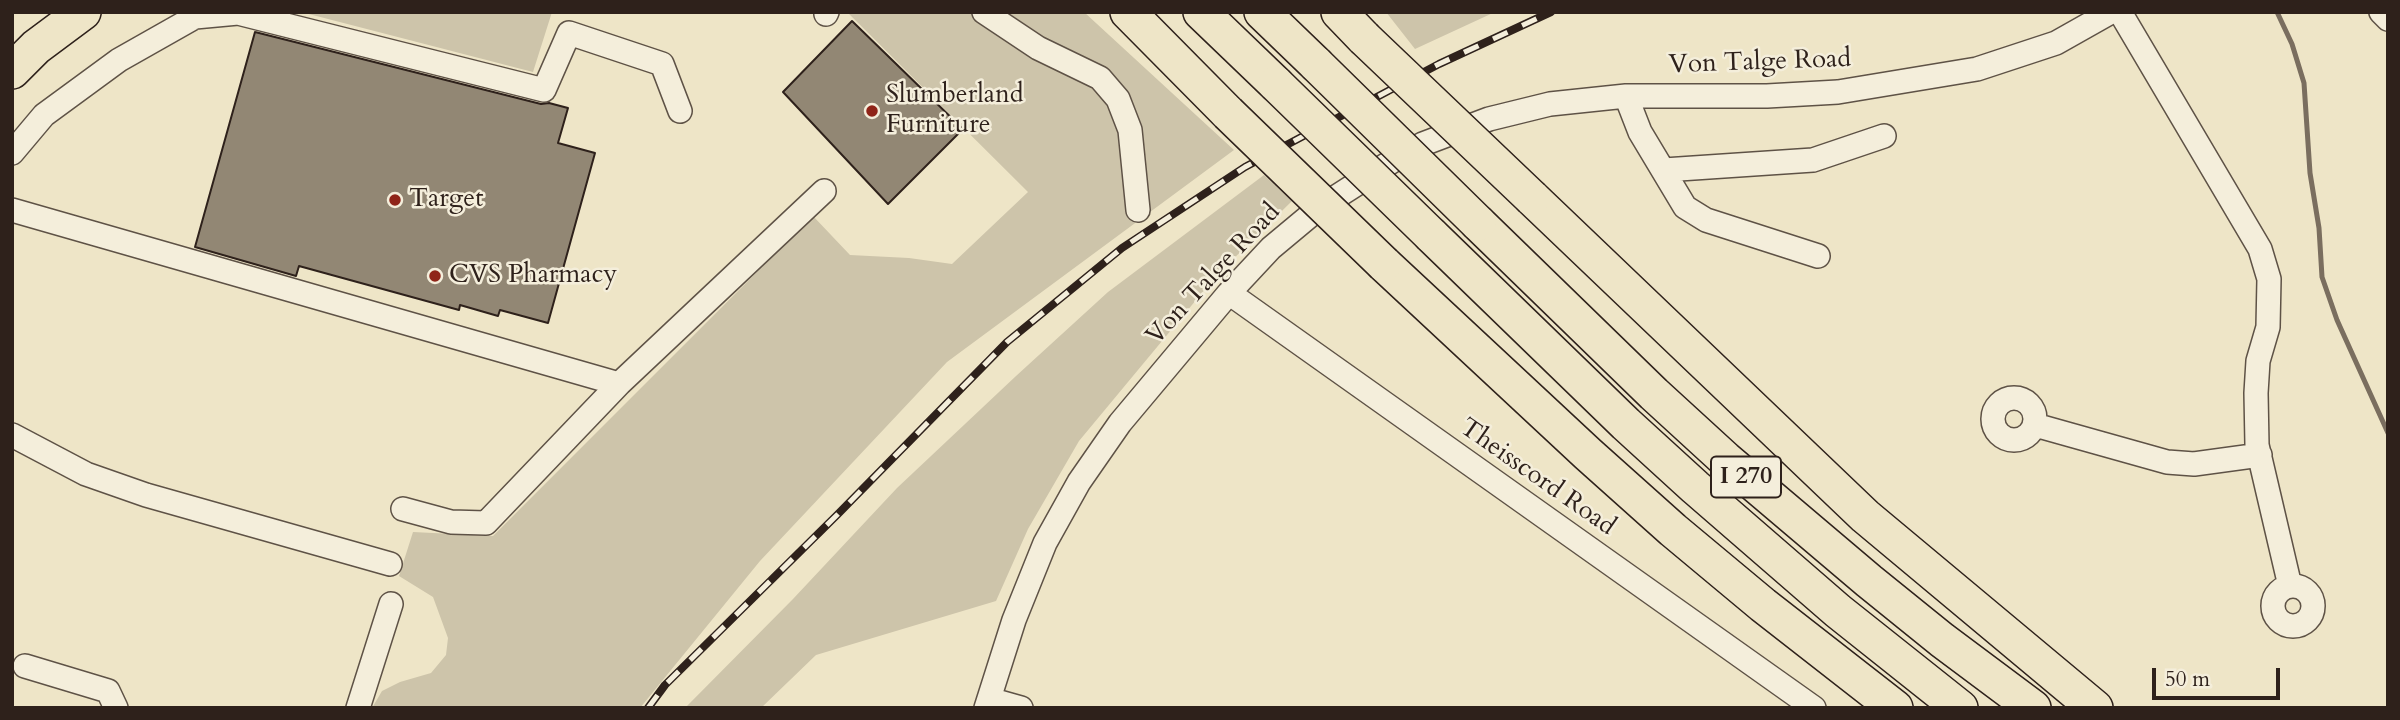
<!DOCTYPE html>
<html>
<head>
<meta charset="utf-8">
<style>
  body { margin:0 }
  #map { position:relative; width:2400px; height:720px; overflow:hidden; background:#eee5c7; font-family:Cardo,serif }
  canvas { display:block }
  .frame { position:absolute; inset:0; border:14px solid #2e211b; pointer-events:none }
  .scale { position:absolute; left:2152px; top:668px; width:128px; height:32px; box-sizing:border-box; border:4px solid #2e211b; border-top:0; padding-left:9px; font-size:21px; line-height:24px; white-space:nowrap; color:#2e211b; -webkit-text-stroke:5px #f4eedb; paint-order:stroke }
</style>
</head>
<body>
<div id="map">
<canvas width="2400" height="720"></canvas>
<div class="frame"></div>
<div class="scale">50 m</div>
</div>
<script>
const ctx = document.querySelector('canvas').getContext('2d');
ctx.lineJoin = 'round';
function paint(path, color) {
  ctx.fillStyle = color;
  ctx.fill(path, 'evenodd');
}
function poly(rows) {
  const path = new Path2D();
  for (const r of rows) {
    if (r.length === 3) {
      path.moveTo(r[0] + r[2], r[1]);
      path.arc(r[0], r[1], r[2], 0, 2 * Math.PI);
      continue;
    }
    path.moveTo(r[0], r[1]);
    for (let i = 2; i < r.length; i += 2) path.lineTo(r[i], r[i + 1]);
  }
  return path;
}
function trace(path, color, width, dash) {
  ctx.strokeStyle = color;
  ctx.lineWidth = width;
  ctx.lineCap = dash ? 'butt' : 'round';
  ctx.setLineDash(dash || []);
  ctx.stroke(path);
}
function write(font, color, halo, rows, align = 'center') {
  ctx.font = font + ' Cardo,serif';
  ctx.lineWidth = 5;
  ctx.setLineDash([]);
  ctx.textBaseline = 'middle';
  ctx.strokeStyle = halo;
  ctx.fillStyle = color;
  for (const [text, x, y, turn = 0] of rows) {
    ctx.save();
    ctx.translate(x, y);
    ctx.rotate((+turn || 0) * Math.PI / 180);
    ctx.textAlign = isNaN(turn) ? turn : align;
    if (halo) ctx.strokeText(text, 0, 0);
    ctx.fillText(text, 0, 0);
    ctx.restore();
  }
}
paint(poly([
  [301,12,552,12,533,72],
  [847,12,1084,12,1234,150,947,362,760,561,640,708,372,708,382,691,400,682,431,673,446,655,448,638,433,597,399,576,413,532,493,536,813,216,850,255,909,258,952,264,1028,192],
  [1386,12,1495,12,1415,49],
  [1264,175,1292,201,1216,276,1079,441,1028,529,996,601,816,655,761,708,685,708,793,599,897,488,1016,376,1108,292]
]), '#cdc4aa');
trace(poly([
  [2277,12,2292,44,2304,83,2310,173,2319,228,2322,277,2337,320,2388,433]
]), '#7a6e5f', 5);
const building = poly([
  [852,21,963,129,888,204,783,92,852,21],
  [255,32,541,104,549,103,568,108,558,143,595,153,548,323,500,310,498,316,460,305,459,310,299,266,296,276,195,247,255,32]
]);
paint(building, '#928774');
trace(building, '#2e211b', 2);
const minor = poly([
  [984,12,1038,48,1100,78,1118,99,1130,130,1138,210],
  [2120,12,2260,249,2269,279,2268,327,2258,361,2256,393,2257,445,2290,586],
  [2381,12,2388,19],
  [826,14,827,12],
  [1626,96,1640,132,1685,207,1706,220,1818,256],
  [12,153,44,115,119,60,195,17,238,13,544,90,569,33,662,64,680,111],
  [1664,170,1813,160,1884,136],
  [12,210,619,384],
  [1229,293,1814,708],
  [2014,419,21],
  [2035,425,2167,462,2194,464,2260,455],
  [12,435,86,474,146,495,390,564],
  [403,509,451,522,486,523,619,384,824,191],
  [2293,606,20],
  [25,666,108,691,116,708],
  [989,699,1021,708],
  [358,708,391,604],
  [986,708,1014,620,1045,543,1079,482,1120,423,1229,293,1271,248,1319,208,1397,158,1423,144,1489,119,1550,104,1626,96,1767,96,1838,92,1977,69,2056,43,2111,12]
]);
const highway = poly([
  [1128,12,1228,113],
  [1201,12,1276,84],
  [1262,12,1316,64],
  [1339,12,1364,38],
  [12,71,36,47,83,12],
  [1532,198,1865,516,2095,708],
  [1478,223,1654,394,1725,459,1869,581,1942,640,2033,708],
  [1431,235,1626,424,1695,487,1838,611,1960,708],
  [1384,264,1588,454,1673,530,1763,605,1895,708]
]);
trace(minor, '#5e5246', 26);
trace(highway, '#2e211b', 38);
trace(minor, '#f4eedb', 23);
trace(highway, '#eee5c7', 35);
const rail = poly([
  [648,708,665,685,837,515,1007,342,1122,248,1245,167,1439,64,1551,12]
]);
trace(rail, '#2e211b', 8);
trace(rail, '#f4eedb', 5, [16]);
const highwayBridge = poly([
  [1364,38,1532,198],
  [1316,64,1478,223],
  [1276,84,1431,235],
  [1228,113,1384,264]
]);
trace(highwayBridge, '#2e211b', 38, []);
trace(highwayBridge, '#eee5c7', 35);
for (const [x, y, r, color] of [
  [872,111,7,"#8f2418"],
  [395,200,7,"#8f2418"],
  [435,276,7,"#8f2418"]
]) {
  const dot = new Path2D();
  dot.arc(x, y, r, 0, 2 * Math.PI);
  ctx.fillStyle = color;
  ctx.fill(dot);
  trace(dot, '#f4eedb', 2.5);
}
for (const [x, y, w] of [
  [1746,477,70]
]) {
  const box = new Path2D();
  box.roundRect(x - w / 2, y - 20.5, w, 41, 5);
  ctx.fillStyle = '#f4eedb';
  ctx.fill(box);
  trace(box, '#2e211b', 2);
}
write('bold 24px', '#2e211b', null, [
  ["I 270",1746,477]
]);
write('26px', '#2e211b', '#f4eedb', [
  ["Von Talge Road",1760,63,-2],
  ["Von Talge Road",1214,275,-47],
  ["Theisscord Road",1537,478,35]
]);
write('26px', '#2e211b', '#f4eedb', [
  ["Slumberland",886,96],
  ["Furniture",886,126],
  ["Target",409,200],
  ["CVS Pharmacy",449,276]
], 'left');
</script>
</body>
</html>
